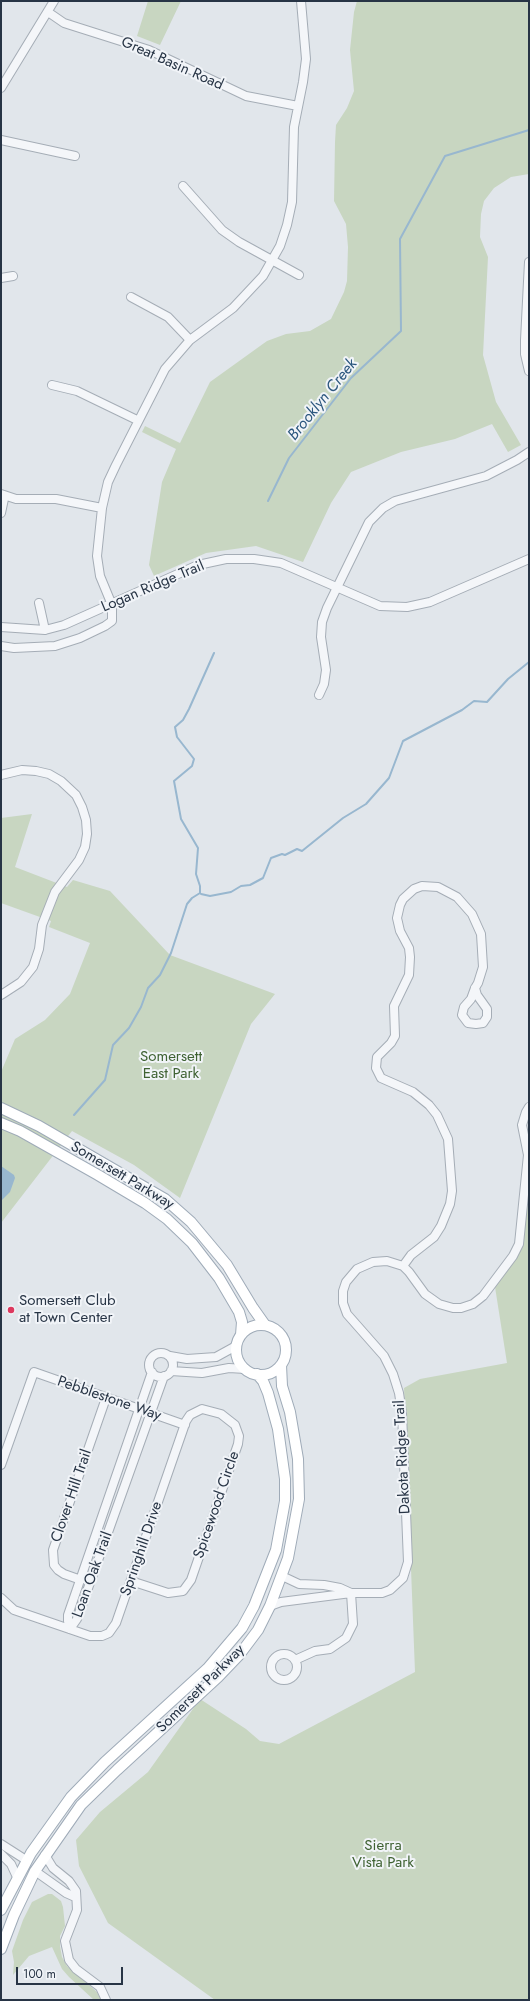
<!DOCTYPE html>
<html>
<head>
<meta charset="utf-8">
<style>
  body { margin:0 }
  #map { position:relative; width:530px; height:2001px; overflow:hidden; background:#e1e6eb; font-family:Jost,sans-serif }
  canvas { display:block }
  .frame { position:absolute; inset:0; border:2px solid #273445; pointer-events:none }
  .scale { position:absolute; left:16px; top:1967px; width:107px; height:18px; box-sizing:border-box; border:2px solid #273445; border-top:0; padding-left:5px; font-size:12px; line-height:14px; white-space:nowrap; color:#273445; -webkit-text-stroke:3px #f1f4f8; paint-order:stroke }
</style>
</head>
<body>
<div id="map">
<canvas width="530" height="2001"></canvas>
<div class="frame"></div>
<div class="scale">100 m</div>
</div>
<script>
const ctx = document.querySelector('canvas').getContext('2d');
ctx.lineJoin = 'round';
function paint(path, color) {
  ctx.fillStyle = color;
  ctx.fill(path, 'evenodd');
}
function poly(rows) {
  const path = new Path2D();
  for (const r of rows) {
    if (r.length === 3) {
      path.moveTo(r[0] + r[2], r[1]);
      path.arc(r[0], r[1], r[2], 0, 2 * Math.PI);
      continue;
    }
    path.moveTo(r[0], r[1]);
    for (let i = 2; i < r.length; i += 2) path.lineTo(r[i], r[i + 1]);
  }
  return path;
}
function trace(path, color, width, dash) {
  ctx.strokeStyle = color;
  ctx.lineWidth = width;
  ctx.lineCap = dash ? 'butt' : 'round';
  ctx.setLineDash(dash || []);
  ctx.stroke(path);
}
function write(font, color, halo, rows, align = 'center') {
  ctx.font = font + ' Jost,sans-serif';
  ctx.lineWidth = 4;
  ctx.setLineDash([]);
  ctx.textBaseline = 'middle';
  ctx.strokeStyle = halo;
  ctx.fillStyle = color;
  for (const [text, x, y, turn = 0] of rows) {
    ctx.save();
    ctx.translate(x, y);
    ctx.rotate((+turn || 0) * Math.PI / 180);
    ctx.textAlign = isNaN(turn) ? turn : align;
    if (halo) ctx.strokeText(text, 0, 0);
    ctx.fillText(text, 0, 0);
    ctx.restore();
  }
}
paint(poly([
  [148,1,181,1,160,45,137,36],
  [357,1,529,1,529,174,511,177,494,188,484,201,481,214,480,237,488,257,483,355,496,402,521,445,508,452,492,424,455,439,401,452,351,472,331,503,303,562,256,546,206,553,154,576,149,565,162,482,176,449,142,432,145,426,180,443,210,382,267,341,286,334,310,331,331,319,344,292,347,281,348,247,346,224,334,201,335,142,336,125,347,108,354,91,350,50,354,12],
  [32,814,15,867,67,887,73,880,110,891,170,955,275,994,251,1024,180,1198,134,1165,72,1131,1,1223,1,1072,15,1039,45,1020,70,994,90,943,49,927,51,921,1,903,1,818],
  [529,1166,529,2000,215,2000,108,1923,79,1866,76,1840,100,1812,148,1772,200,1699,246,1729,260,1741,279,1744,415,1672,404,1388,420,1379,507,1363,495,1287,521,1247],
  [48,1894,52,1894,61,1901,63,1907,65,1926,60,1936,60,1946,62,1957,67,1966,97,1992,101,2000,94,2000,69,1977,62,1969,52,1947,29,1956,13,1975,14,1962,12,1951,23,1920,32,1902]
]), '#c8d6c1');
paint(poly([
  [1,1166,14,1175,15,1178,10,1192,1,1201]
]), '#98b7cf');
trace(poly([
  [268,501,289,458,351,378,401,331,400,239,445,156,529,130],
  [201,894,210,896,231,892,241,886,250,885,263,878,271,858,282,854,285,855,297,849,302,851,343,818,366,804,389,778,403,741,462,710,474,701,487,702,508,679,529,662],
  [74,1115,105,1080,113,1045,129,1028,141,1007,148,988,160,975,171,953,187,904,192,898,200,893,200,886,196,874,198,848,181,819,174,781,192,766,194,759,177,737,175,727,183,720,189,709,214,653]
]), '#98b7cf', 2);
const minor = poly([
  [48,12,64,23,149,50,246,96,298,106],
  [1,88,54,1],
  [1,140,75,156],
  [183,186,222,230,239,242,299,275],
  [529,262,525,340,525,354,529,371],
  [1,278,13,276],
  [131,297,168,317,190,340],
  [52,385,77,391,137,420],
  [1,494,16,499,56,499,102,508],
  [1,495,4,499,1,513],
  [39,603,45,630],
  [1,627,45,630,64,625,198,565,226,559,254,559,281,563,380,606,407,607,430,602,529,559],
  [1,646,14,648,55,646,80,638,105,626,112,621,112,605,100,576,97,556,102,508,108,482,116,465,165,369,190,340,233,308,263,276,280,246,287,225,292,202,294,127,303,82,306,59,301,1],
  [319,695,324,684,326,670,321,637,322,622,327,608,369,522,383,508,395,501,486,476,517,460,529,452],
  [1,775,22,770,36,771,49,774,61,781,76,795,82,807,86,820,87,834,85,847,79,860,55,892,42,925,39,949,33,967,21,982,1,995],
  [403,1266,411,1255,434,1237,441,1226,450,1204,452,1191,448,1139,437,1115,429,1105,413,1092,381,1078,376,1068,377,1057,391,1043,395,1036,394,1006,409,975,410,957,409,948,400,931,397,918,400,905,403,899,414,889,422,886,438,887,457,897,472,914,481,934,483,967,478,983,475,988,471,999,464,1007,462,1015,468,1023,476,1024,483,1023,487,1017,487,1009,477,995,475,988],
  [161,1365,12],
  [170,1356,187,1359,216,1357,236,1346],
  [171,1371,202,1373,229,1368,245,1369],
  [1,1465,34,1372,185,1425],
  [282,1576,299,1584,324,1585,340,1588,351,1593],
  [81,1580,64,1574,58,1570,54,1565,53,1550,106,1398],
  [1,1598,14,1610,90,1636,102,1636,109,1633,116,1623,186,1421,190,1415,202,1409,221,1414,235,1425,239,1436,238,1444,191,1580,183,1591,168,1593,131,1581],
  [270,1606,281,1602,351,1593,382,1593,390,1590,403,1578,408,1562,402,1413,399,1393,393,1374,384,1356,347,1314,343,1303,343,1291,346,1282,357,1269,373,1262,387,1261,403,1266,409,1272,425,1294,439,1304,453,1308,461,1308,473,1304,483,1296,513,1256,519,1244,528,1155,522,1125,526,1112,529,1107],
  [70,1629,68,1621,68,1615,152,1372],
  [70,1629,77,1619,164,1376],
  [284,1667,13],
  [295,1660,315,1651,330,1649,346,1638,353,1624,351,1593],
  [1,1844,26,1860],
  [1,1854,11,1864,17,1877],
  [45,1855,53,1868,69,1881,76,1891,77,1910,65,1941,69,1960,76,1969,100,1987,106,2000],
  [35,1871,66,1893,75,1897]
]);
const major = poly([
  [1,1108,39,1126,165,1199,191,1222,227,1265,253,1308,265,1325],
  [1,1123,20,1131,98,1175,145,1203,167,1219,192,1243,219,1278,239,1312,242,1322,241,1335],
  [261,1350,25],
  [1,1910,31,1853,71,1797,105,1762,208,1668,242,1628,254,1606,276,1550,285,1501,285,1479,278,1429,268,1393,263,1381,257,1374],
  [1,1949,14,1915,35,1871,81,1805,117,1770,218,1677,240,1654,258,1630,270,1606,288,1558,299,1499,298,1459,290,1412,282,1386,281,1365]
]);
trace(minor, '#a5adb6', 10);
trace(major, '#9fabb8', 12);
trace(minor, '#f4f6f9', 8);
trace(major, '#fff', 10);
for (const [x, y, r, color] of [
  [11,1310,4,"#dd385e"]
]) {
  const dot = new Path2D();
  dot.arc(x, y, r, 0, 2 * Math.PI);
  ctx.fillStyle = color;
  ctx.fill(dot);
  trace(dot, '#f1f4f8', 1.5);
}
write('15px', '#273445', '#f1f4f8', [
  ["Great Basin Road",172,64,24],
  ["Logan Ridge Trail",153,587,-23],
  ["Somersett Parkway",122,1176,31],
  ["Pebblestone Way",109,1399,19],
  ["Dakota Ridge Trail",403,1457,-93],
  ["Clover Hill Trail",72,1496,-71],
  ["Spicewood Circle",217,1505,-71],
  ["Springhill Drive",142,1549,-71],
  ["Loan Oak Trail",93,1575,-70],
  ["Somersett Parkway",201,1689,-45]
]);
write('15px', '#3f6233', '#f1f4f8', [
  ["Somersett",171,1057],
  ["East Park",171,1074],
  ["Sierra",383,1846],
  ["Vista Park",383,1863]
]);
write('15px', '#273445', '#f1f4f8', [
  ["Somersett Club",19,1301],
  ["at Town Center",19,1318]
], 'left');
write('italic 16px', '#2c577e', '#f1f4f8', [
  ["Brooklyn Creek",323,400,-51]
]);
</script>
</body>
</html>
